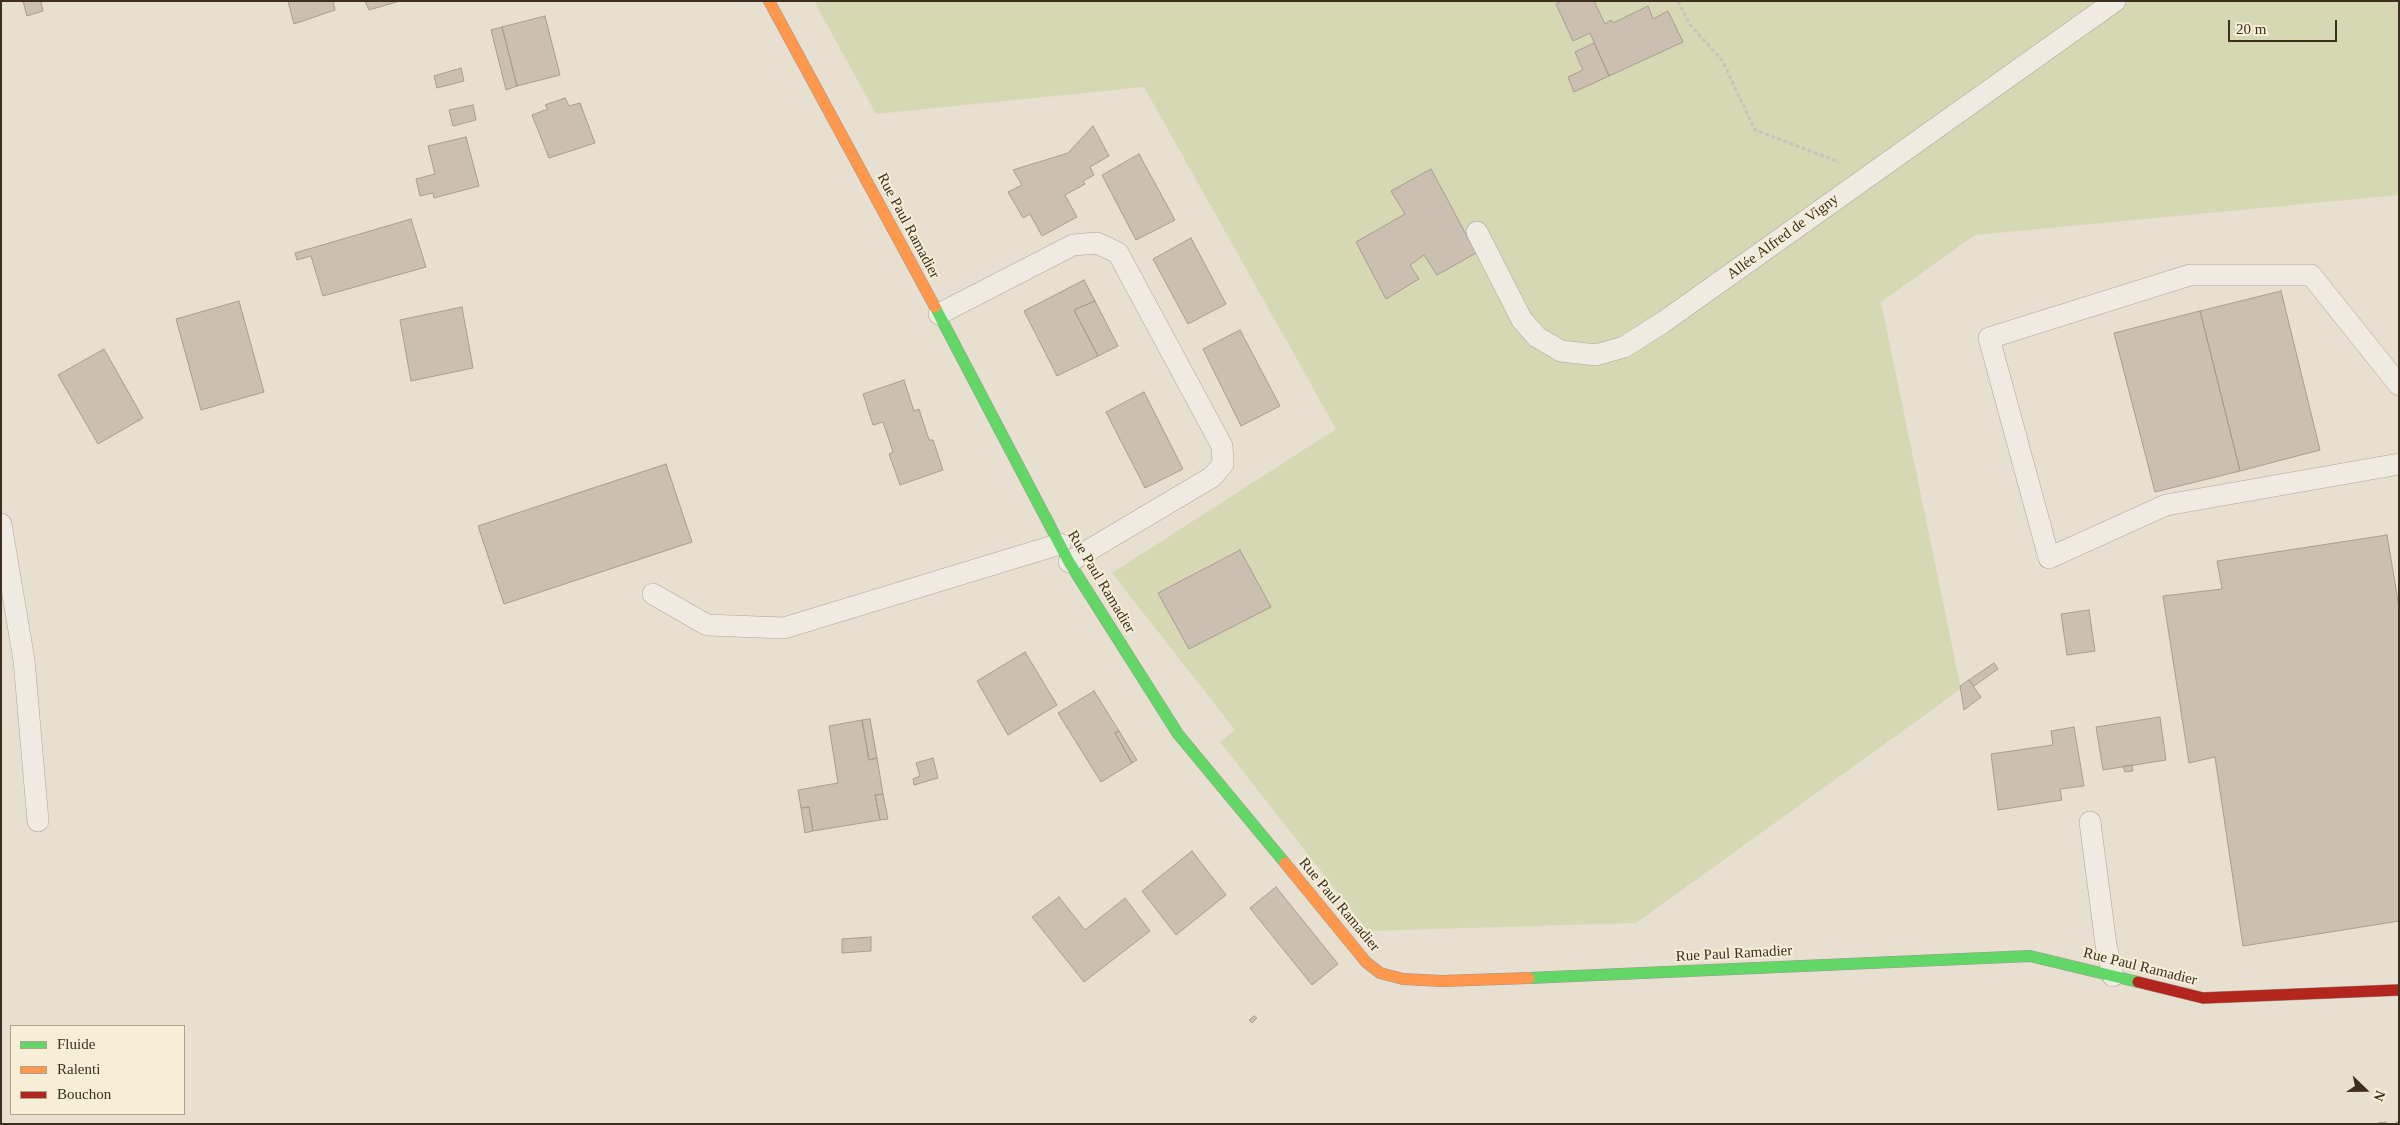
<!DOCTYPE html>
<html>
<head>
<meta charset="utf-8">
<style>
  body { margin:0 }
  #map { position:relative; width:2400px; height:1125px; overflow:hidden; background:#e7e0d1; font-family:"Times New Roman",serif }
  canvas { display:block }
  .frame { position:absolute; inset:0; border:2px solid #3d2e20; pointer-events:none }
  .legend { position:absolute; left:10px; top:1025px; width:175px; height:90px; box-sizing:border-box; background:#f7eed8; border:1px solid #ada18e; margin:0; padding:6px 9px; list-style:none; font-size:15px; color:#3d2e20 }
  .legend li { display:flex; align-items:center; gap:10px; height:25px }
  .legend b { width:25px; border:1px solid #ada18e }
  .north { position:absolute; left:2340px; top:1065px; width:50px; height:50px; -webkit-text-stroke:4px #f7eed8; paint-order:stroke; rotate:112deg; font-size:14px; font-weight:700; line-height:20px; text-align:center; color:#3d2e20 }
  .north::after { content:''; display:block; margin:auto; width:18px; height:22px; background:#3d2e20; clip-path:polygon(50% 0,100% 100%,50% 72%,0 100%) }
  .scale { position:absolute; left:2228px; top:20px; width:109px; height:22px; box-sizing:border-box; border:2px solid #3d2e20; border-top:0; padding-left:6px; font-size:15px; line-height:18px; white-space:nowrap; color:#3d2e20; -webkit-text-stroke:4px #f7eed8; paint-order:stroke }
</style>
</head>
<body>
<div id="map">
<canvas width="2400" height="1125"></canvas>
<div class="frame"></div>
<ul class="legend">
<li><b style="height:6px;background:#63d668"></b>Fluide</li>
<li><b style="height:6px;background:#ff974d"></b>Ralenti</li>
<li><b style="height:6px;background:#b3261e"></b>Bouchon</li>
</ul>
<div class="north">N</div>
<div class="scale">20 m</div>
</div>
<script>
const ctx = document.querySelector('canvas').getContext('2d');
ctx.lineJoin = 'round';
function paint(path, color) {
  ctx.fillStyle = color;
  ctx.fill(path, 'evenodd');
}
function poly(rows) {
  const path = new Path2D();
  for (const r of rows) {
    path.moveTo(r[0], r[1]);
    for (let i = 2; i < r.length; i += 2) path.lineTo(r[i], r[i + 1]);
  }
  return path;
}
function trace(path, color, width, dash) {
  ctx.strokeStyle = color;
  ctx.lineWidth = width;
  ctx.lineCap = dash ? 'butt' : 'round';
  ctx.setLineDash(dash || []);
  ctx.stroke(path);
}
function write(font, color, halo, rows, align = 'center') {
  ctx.font = font + ' "Times New Roman",serif';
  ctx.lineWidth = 4;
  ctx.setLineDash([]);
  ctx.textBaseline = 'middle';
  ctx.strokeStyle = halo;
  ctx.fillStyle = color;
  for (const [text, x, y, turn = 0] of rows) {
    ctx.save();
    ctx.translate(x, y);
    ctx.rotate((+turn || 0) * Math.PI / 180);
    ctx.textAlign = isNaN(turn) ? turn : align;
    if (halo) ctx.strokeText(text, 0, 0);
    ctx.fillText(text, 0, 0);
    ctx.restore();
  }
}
paint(poly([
  [814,1,2399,1,2399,195,1975,235,1881,302,1961,689,1636,923,1368,931,1220,742,1235,730,1112,573,1336,429,1144,87,876,114]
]), '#d6d7b3');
const building = poly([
  [23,1,41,1,43,11,27,16,23,1],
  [288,1,333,1,335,10,294,24,288,1],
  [365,1,400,1,369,10,365,1],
  [1561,1,1594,1,1605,24,1611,20,1613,23,1648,6,1653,19,1668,11,1683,42,1609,76,1590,33,1573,41,1556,4,1561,1],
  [545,16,560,75,517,86,502,27,545,16],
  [502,27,517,86,506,90,491,30,502,27],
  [1594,43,1609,76,1574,92,1568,77,1583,70,1575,52,1594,43],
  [461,68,464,81,437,88,434,76,461,68],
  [565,98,569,106,580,103,595,143,549,158,532,115,548,109,545,105,565,98],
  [473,105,476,120,453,126,449,110,473,105],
  [1093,126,1109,156,1090,167,1094,175,1083,181,1085,184,1065,195,1077,217,1042,236,1030,214,1023,218,1008,192,1022,185,1013,170,1068,153,1093,126],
  [466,137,479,186,434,198,433,193,420,196,416,179,435,174,428,146,466,137],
  [1139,154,1175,220,1136,240,1102,175,1139,154],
  [1431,169,1476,253,1437,275,1424,255,1410,265,1419,279,1386,299,1356,242,1405,214,1391,191,1431,169],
  [411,219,426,267,323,296,311,256,297,260,295,253,411,219],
  [1191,238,1226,304,1188,324,1153,259,1191,238],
  [1084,280,1095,301,1074,310,1098,356,1057,376,1024,311,1084,280],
  [2281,291,2320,450,2240,471,2200,311,2281,291],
  [239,301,264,392,201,410,176,319,239,301],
  [1095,301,1118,346,1098,356,1074,310,1095,301],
  [462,307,473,368,411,381,400,320,462,307],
  [2200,311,2240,471,2155,492,2114,333,2200,311],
  [1240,330,1280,406,1241,426,1203,349,1240,330],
  [104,349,143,418,98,444,58,375,104,349],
  [904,380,914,411,919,409,929,440,933,440,943,470,900,485,889,454,893,452,883,422,873,425,863,394,904,380],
  [1144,392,1183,469,1145,488,1106,412,1144,392],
  [666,464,692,542,504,604,478,526,666,464],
  [2387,535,2399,607,2399,921,2243,946,2215,757,2189,763,2163,596,2222,589,2217,561,2387,535],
  [1240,550,1271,607,1189,649,1158,593,1240,550],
  [2089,610,2095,651,2067,655,2061,614,2089,610],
  [1025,652,1057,705,1008,735,977,681,1025,652],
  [1994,663,1998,669,1974,686,1969,680,1994,663],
  [1969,680,1981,697,1964,710,1960,686,1969,680],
  [1094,691,1119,731,1115,733,1132,763,1101,782,1058,713,1094,691],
  [2160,717,2166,760,2103,770,2096,727,2160,717],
  [870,719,877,758,869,760,862,720,870,719],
  [862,720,869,760,877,758,883,794,875,795,880,820,813,831,809,807,801,808,798,790,838,783,829,726,862,720],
  [2074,727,2084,786,2060,789,2062,800,1998,810,1991,754,2053,745,2051,731,2074,727],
  [1119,731,1137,760,1132,763,1115,733,1119,731],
  [933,758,938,778,914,785,913,779,920,776,916,763,933,758],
  [2132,765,2133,771,2125,772,2123,766,2132,765],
  [883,794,888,819,880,820,875,795,883,794],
  [809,807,813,831,805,833,801,808,809,807],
  [1192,851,1226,895,1176,935,1142,891,1192,851],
  [1276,887,1338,964,1312,985,1250,908,1276,887],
  [1059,897,1085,930,1125,898,1150,931,1084,982,1032,917,1059,897],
  [871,937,871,951,842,953,842,939,871,937],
  [1254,1016,1257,1018,1252,1023,1249,1020,1254,1016]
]);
paint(building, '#cbbfb2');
trace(building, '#a89c90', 1);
const lane = poly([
  [1477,232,1522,320,1537,337,1561,351,1596,355,1624,347,1662,323,2115,1],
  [939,314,1073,245,1097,243,1118,253,1222,446,1223,464,1212,477,1069,562],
  [2399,385,2311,275,2190,275,1989,338,2049,558,2166,505,2399,464],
  [1,524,24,660,38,821],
  [653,594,707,625,784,628,1060,544],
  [2090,822,2106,945,2113,976]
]);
const fast = poly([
  [935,307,1069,562,1178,734,1285,863],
  [1529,978,2030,956,2138,982]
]);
const slow = poly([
  [769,1,935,307],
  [1285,863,1366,962,1380,973,1403,979,1442,981,1529,978]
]);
const jam = poly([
  [2138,982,2203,998,2399,990]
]);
trace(lane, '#ada599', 22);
trace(fast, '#9c958a', 12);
trace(slow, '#9c958a', 12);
trace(jam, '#9c958a', 12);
trace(poly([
  [1678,1,1690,25,1722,60,1755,130,1839,162]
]), '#c8c2b9', 3, [4, 2.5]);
trace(lane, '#efebe3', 21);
trace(fast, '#63d668', 11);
trace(slow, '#ff974d', 11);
trace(jam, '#b3261e', 11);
trace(poly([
  [2378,1124,2399,1123]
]), '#afaaa2', 4, [9, 9]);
write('15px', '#3d2e20', '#f7eed8', [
  ["Rue Paul Ramadier",908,226,62],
  ["Allée Alfred de Vigny",1783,237,-36],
  ["Rue Paul Ramadier",1101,582,59],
  ["Rue Paul Ramadier",1339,905,50],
  ["Rue Paul Ramadier",1734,954,-3],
  ["Rue Paul Ramadier",2140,967,14]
]);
</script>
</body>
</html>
